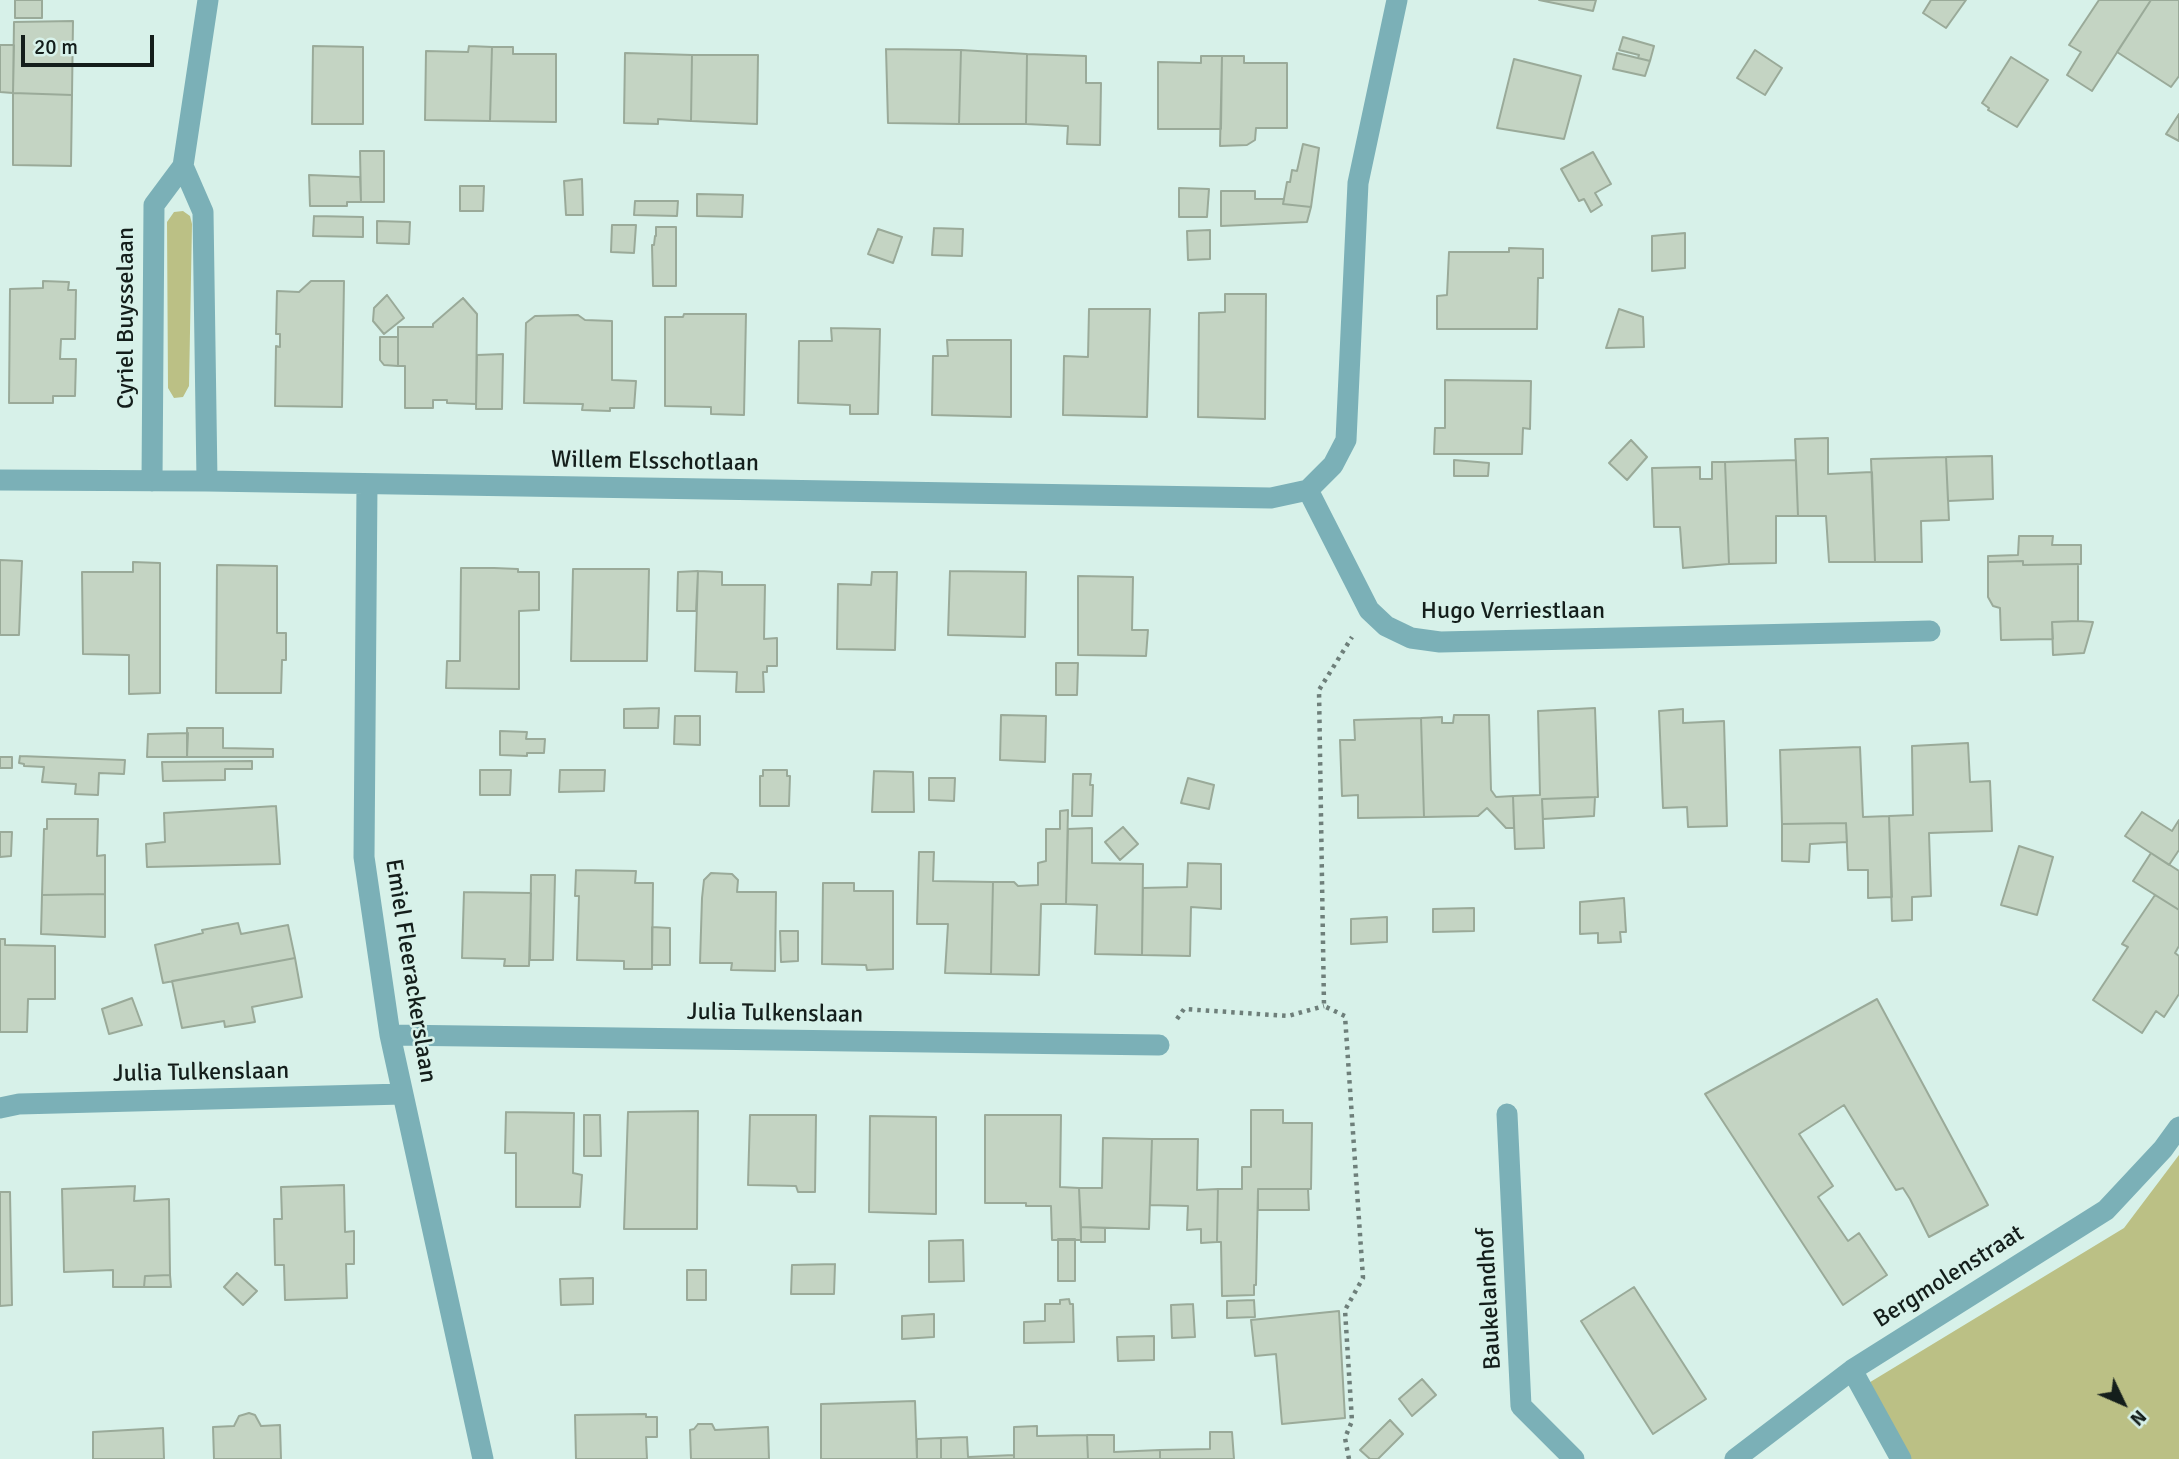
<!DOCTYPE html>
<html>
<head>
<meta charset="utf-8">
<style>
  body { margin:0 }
  #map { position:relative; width:2179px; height:1459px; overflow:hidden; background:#d7f1e9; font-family:Signika,sans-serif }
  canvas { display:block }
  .north { position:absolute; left:2088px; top:1368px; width:70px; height:70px; -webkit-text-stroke:5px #d7f1e9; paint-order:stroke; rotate:134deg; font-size:19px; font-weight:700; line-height:28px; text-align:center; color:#141e1b }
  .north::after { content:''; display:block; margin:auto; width:24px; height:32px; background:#141e1b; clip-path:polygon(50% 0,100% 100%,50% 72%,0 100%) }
  .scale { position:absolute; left:21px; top:35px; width:133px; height:32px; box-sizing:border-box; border:4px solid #141e1b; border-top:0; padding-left:9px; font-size:21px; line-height:24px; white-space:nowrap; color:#141e1b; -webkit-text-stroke:5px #d7f1e9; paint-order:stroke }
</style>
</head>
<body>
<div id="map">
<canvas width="2179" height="1459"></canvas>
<div class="north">N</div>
<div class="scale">20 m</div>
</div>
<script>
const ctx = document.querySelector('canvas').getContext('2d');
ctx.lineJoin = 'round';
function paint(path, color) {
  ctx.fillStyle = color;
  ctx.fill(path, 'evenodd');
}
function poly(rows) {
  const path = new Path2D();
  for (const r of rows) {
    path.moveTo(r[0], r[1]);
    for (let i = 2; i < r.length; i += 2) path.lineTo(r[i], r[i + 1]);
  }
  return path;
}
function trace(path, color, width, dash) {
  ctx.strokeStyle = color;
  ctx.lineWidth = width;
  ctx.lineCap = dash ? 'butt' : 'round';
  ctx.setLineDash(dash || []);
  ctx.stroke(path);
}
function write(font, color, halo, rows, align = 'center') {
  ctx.font = font + ' Signika,sans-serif';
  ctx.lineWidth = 5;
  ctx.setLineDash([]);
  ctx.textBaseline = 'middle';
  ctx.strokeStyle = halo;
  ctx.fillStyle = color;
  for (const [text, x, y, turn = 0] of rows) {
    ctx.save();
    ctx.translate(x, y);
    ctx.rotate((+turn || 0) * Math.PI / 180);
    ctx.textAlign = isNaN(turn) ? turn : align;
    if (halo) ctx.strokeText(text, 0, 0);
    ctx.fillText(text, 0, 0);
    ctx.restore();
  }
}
paint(poly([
  [183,211,190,216,192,224,189,386,183,397,174,398,168,388,167,222,174,212],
  [2179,1155,2179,1459,1909,1459,1867,1384,2124,1228]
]), '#bbc085');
const building = poly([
  [15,0,42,0,42,18,15,18,15,0],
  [1539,0,1596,0,1593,11,1539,0],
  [1931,0,1966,0,1946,28,1923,13,1931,0],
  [2099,0,2151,0,2092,91,2067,75,2081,52,2069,45,2099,0],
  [2151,0,2179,0,2179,76,2171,87,2117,52,2151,0],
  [73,21,72,95,13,93,14,22,73,21],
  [1623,37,1654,46,1650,61,1638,58,1639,55,1619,50,1623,37],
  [0,45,14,45,13,93,0,92,0,45],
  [313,46,363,47,363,124,312,124,313,46],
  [469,46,492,47,490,121,425,120,426,51,468,52,469,46],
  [492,47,513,47,513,54,556,54,556,122,490,121,492,47],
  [886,49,961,50,959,124,888,123,886,49],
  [961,50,1027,54,1026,124,959,124,961,50],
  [1755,50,1782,68,1765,95,1737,78,1755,50],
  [625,53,692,55,691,121,658,119,658,124,624,123,625,53],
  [1617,53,1650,61,1645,76,1613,69,1617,53],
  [1027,54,1086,56,1086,83,1101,83,1100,145,1067,144,1068,126,1026,124,1027,54],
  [692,55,758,55,757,124,691,121,692,55],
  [1201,56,1222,56,1221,129,1158,129,1158,62,1201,63,1201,56],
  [1222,56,1244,56,1244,63,1287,63,1287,128,1256,128,1255,140,1247,145,1220,146,1222,56],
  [2011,57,2048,80,2017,127,1988,110,1989,108,1982,103,2011,57],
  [1514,59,1581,76,1564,139,1497,128,1514,59],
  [13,93,72,95,71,166,13,165,13,93],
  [2179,114,2179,141,2166,134,2179,114],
  [1303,144,1319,148,1311,207,1283,204,1287,182,1290,182,1292,170,1297,171,1303,144],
  [360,151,384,151,384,202,361,202,360,151],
  [1593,152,1611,184,1595,193,1602,205,1591,212,1584,199,1579,201,1561,169,1593,152],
  [309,175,360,177,361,202,347,202,347,206,310,206,309,175],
  [582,179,583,215,566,215,564,181,582,179],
  [460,186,484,186,483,211,460,211,460,186],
  [1179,188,1209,189,1207,217,1179,217,1179,188],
  [1221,191,1255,191,1255,199,1284,199,1283,204,1311,207,1307,222,1221,226,1221,191],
  [697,194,743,195,742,217,697,216,697,194],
  [635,201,678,201,677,216,634,215,635,201],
  [314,216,363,217,363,237,313,236,314,216],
  [377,221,410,222,409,244,377,243,377,221],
  [612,225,636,225,634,253,611,252,612,225],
  [656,227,676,227,676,286,653,286,652,245,654,245,655,236,656,236,656,227],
  [934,228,963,229,962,256,932,255,934,228],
  [878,229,902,237,893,263,868,254,878,229],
  [1210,230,1210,259,1188,260,1187,231,1210,230],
  [1685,233,1685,268,1652,271,1652,236,1685,233],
  [1509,248,1543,249,1543,278,1538,278,1537,329,1437,329,1437,296,1447,295,1449,252,1509,252,1509,248],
  [43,281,69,282,68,290,76,290,75,339,61,339,60,359,76,359,75,396,53,396,53,403,9,403,10,289,43,288,43,281],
  [311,281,344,281,342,407,275,406,276,346,280,347,280,334,276,334,277,291,299,292,311,281],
  [1225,294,1266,294,1265,419,1198,417,1199,313,1225,312,1225,294],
  [387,295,404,318,384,334,373,321,374,308,387,295],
  [463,298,477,314,476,404,447,403,447,400,433,400,433,408,405,408,405,366,398,366,398,327,433,327,433,324,463,298],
  [1089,309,1150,309,1147,417,1063,415,1064,356,1088,357,1089,309],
  [1619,309,1643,317,1644,347,1606,348,1619,309],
  [684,314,746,314,744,415,711,414,711,407,665,406,665,317,683,317,684,314],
  [578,315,585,320,612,321,612,380,636,381,634,408,610,408,610,411,582,410,583,404,524,403,526,323,535,316,578,315],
  [831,328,880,329,878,414,850,414,850,405,798,403,799,341,832,341,831,328],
  [380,337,398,337,398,366,384,365,380,360,380,337],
  [947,340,1011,340,1011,417,932,415,933,356,948,356,947,340],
  [503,354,502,409,476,409,477,355,503,354],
  [1445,380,1531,381,1530,429,1523,428,1522,454,1434,454,1435,428,1445,428,1445,380],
  [1828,438,1828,474,1872,472,1875,562,1829,562,1826,516,1798,516,1795,439,1828,438],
  [1631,440,1647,457,1627,480,1609,463,1631,440],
  [1992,456,1993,499,1948,501,1946,457,1992,456],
  [1946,457,1949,520,1921,521,1922,562,1875,562,1871,459,1946,457],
  [1454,460,1489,463,1488,476,1454,476,1454,460],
  [1796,460,1798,516,1776,516,1776,563,1729,564,1725,462,1796,460],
  [1712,462,1725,462,1729,564,1683,568,1680,527,1654,527,1652,468,1700,467,1700,479,1712,479,1712,462],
  [2019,536,2053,536,2052,545,2081,545,2081,564,2023,565,2023,561,1988,562,1988,556,2018,555,2019,536],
  [0,560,22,561,19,635,0,635,0,560],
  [2023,561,2023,565,2078,564,2078,621,2052,622,2053,639,2001,640,2000,608,1993,606,1988,597,1988,562,2023,561],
  [133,562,160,563,160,693,129,694,129,655,83,654,82,572,133,572,133,562],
  [217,565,277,566,277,633,286,633,286,660,282,660,281,693,216,693,217,565],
  [461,568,494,568,518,569,518,572,539,572,539,610,519,611,519,689,446,688,447,661,460,661,461,568],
  [573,569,649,569,647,661,571,661,573,569],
  [698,571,722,572,722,585,765,585,764,639,777,638,777,666,767,666,767,672,763,672,764,692,736,692,737,672,695,671,698,571],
  [698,571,696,611,677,611,678,572,698,571],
  [950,571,1026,572,1025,637,948,635,950,571],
  [872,572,897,572,895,650,837,649,838,584,871,585,872,572],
  [1078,576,1133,577,1132,630,1148,630,1146,656,1078,655,1078,576],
  [2078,621,2093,622,2084,653,2053,655,2052,622,2078,621],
  [1056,663,1078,663,1077,695,1056,695,1056,663],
  [659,708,658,728,624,728,624,709,659,708],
  [1595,708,1598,797,1542,799,1544,848,1515,849,1513,796,1540,795,1538,711,1595,708],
  [1683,709,1683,723,1724,721,1727,826,1688,827,1687,807,1663,808,1659,711,1683,709],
  [1001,715,1046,716,1045,762,1000,760,1001,715],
  [1454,715,1489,715,1491,790,1496,797,1513,796,1514,828,1506,828,1487,808,1478,816,1424,817,1421,718,1442,717,1442,723,1453,723,1454,715],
  [675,716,700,716,700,745,674,744,675,716],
  [1421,718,1424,817,1358,818,1358,795,1342,796,1340,740,1355,740,1354,720,1421,718],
  [187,728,223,728,223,748,273,749,273,757,187,757,187,728],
  [500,731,527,732,526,739,545,739,544,753,527,753,527,756,500,755,500,731],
  [188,733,187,757,147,757,148,734,188,733],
  [1968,743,1970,782,1990,781,1992,831,1929,833,1931,896,1912,897,1912,920,1892,921,1889,816,1913,815,1912,746,1968,743],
  [1860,747,1863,817,1889,816,1892,897,1868,898,1868,870,1848,870,1846,823,1782,824,1780,750,1860,747],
  [20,756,125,760,124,774,99,773,98,795,75,794,76,784,42,782,44,767,24,766,24,764,19,763,20,756],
  [0,757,12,757,12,768,0,768,0,757],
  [252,761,252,769,225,769,225,780,163,781,162,762,252,761],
  [480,770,511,770,510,795,480,795,480,770],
  [560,770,605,770,604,791,559,792,560,770],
  [763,770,787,770,787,776,790,776,789,806,760,806,760,776,763,776,763,770],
  [874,771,913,772,914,812,872,812,874,771],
  [1073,774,1091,774,1090,785,1093,785,1092,816,1072,816,1073,774],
  [929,778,955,778,954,801,929,800,929,778],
  [1188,778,1214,785,1209,809,1181,803,1188,778],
  [1595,797,1594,816,1543,819,1542,799,1595,797],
  [276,806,280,864,147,867,146,844,165,842,164,813,276,806],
  [1068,810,1066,904,1041,904,1039,975,991,974,993,882,1014,882,1018,886,1038,885,1038,863,1046,861,1046,829,1060,829,1060,811,1068,810],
  [2142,812,2172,831,2179,820,2179,850,2169,865,2125,836,2142,812],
  [47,819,98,819,97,856,105,855,105,894,42,895,44,829,47,829,47,819],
  [1846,823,1847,842,1810,844,1809,862,1782,861,1782,824,1846,823],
  [1123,827,1138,844,1120,860,1105,842,1123,827],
  [1092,828,1092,863,1143,864,1142,955,1095,954,1097,905,1066,904,1068,829,1092,828],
  [0,832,12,832,11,856,0,857,0,832],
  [2019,846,2053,857,2037,915,2001,905,2019,846],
  [919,852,934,852,933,881,993,882,991,974,945,973,948,924,917,924,919,852],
  [2151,853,2179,871,2179,910,2133,881,2151,853],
  [1188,863,1221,864,1221,909,1191,907,1190,956,1142,955,1143,888,1187,887,1188,863],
  [576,870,636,871,635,883,653,883,652,969,624,969,624,961,577,960,579,896,575,896,576,870],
  [711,873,732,874,738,880,737,892,776,892,775,971,731,970,732,963,700,963,702,898,704,880,711,873],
  [531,875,555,875,553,960,530,960,531,875],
  [823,883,854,883,854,891,893,891,893,969,867,970,866,965,822,964,823,883],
  [464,892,531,893,529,966,504,966,505,959,462,958,464,892],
  [105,894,105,937,41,934,42,895,105,894],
  [2155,895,2179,910,2179,946,2175,953,2179,956,2179,994,2164,1017,2156,1011,2142,1033,2093,1000,2128,947,2122,944,2155,895],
  [1624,898,1626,932,1620,932,1621,942,1598,943,1598,933,1580,934,1580,902,1624,898],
  [1474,908,1474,931,1433,932,1433,909,1474,908],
  [1387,917,1387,942,1351,944,1351,919,1387,917],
  [238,923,241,934,288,925,295,958,163,983,155,945,203,933,202,930,238,923],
  [652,927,670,928,670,965,652,965,652,927],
  [780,931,798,931,798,961,781,962,780,931],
  [0,939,5,939,5,945,55,946,55,999,28,999,27,1032,0,1032,0,939],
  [295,958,302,997,252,1007,255,1022,225,1027,224,1021,182,1028,172,981,295,958],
  [132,998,142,1025,109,1034,102,1009,132,998],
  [1877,999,1988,1205,1929,1237,1910,1199,1903,1188,1896,1190,1844,1105,1799,1134,1833,1186,1818,1197,1848,1241,1859,1233,1887,1275,1843,1305,1705,1094,1877,999],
  [1251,1110,1283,1110,1283,1123,1312,1123,1311,1189,1258,1189,1256,1285,1254,1285,1254,1295,1222,1296,1221,1242,1217,1242,1218,1189,1242,1189,1242,1167,1251,1167,1251,1110],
  [698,1111,697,1229,624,1229,628,1112,698,1111],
  [506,1112,574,1113,573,1173,582,1175,580,1207,516,1207,516,1153,505,1153,506,1112],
  [584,1115,600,1115,601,1156,584,1156,584,1115],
  [750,1115,816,1115,815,1192,798,1192,796,1186,748,1185,750,1115],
  [985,1115,1061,1115,1060,1187,1079,1188,1081,1240,1052,1240,1051,1206,1026,1206,1026,1203,985,1203,985,1115],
  [870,1116,936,1117,936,1214,869,1212,870,1116],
  [1103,1138,1152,1139,1149,1229,1081,1227,1079,1188,1102,1188,1103,1138],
  [1152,1139,1198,1139,1197,1190,1218,1189,1217,1242,1201,1243,1201,1229,1187,1230,1188,1206,1150,1205,1152,1139],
  [344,1185,345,1232,354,1231,354,1264,346,1264,347,1298,285,1300,284,1265,275,1265,274,1219,282,1219,281,1187,344,1185],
  [135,1186,134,1201,169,1199,170,1275,145,1276,144,1287,113,1287,113,1270,64,1272,62,1189,135,1186],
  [1258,1189,1308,1189,1309,1210,1258,1210,1258,1189],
  [0,1192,10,1192,12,1305,0,1306,0,1192],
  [1081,1227,1105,1228,1105,1242,1081,1242,1081,1227],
  [1058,1239,1075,1239,1075,1281,1058,1281,1058,1239],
  [963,1240,964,1281,929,1282,929,1241,963,1240],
  [835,1264,834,1294,791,1294,792,1265,835,1264],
  [687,1270,706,1270,706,1300,687,1300,687,1270],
  [237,1273,257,1291,243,1305,224,1287,237,1273],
  [170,1275,171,1287,144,1287,145,1276,170,1275],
  [593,1278,593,1304,561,1305,560,1279,593,1278],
  [1634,1287,1706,1399,1653,1434,1581,1321,1634,1287],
  [1069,1299,1070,1304,1073,1304,1074,1342,1024,1343,1024,1322,1045,1321,1045,1304,1060,1304,1060,1300,1069,1299],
  [1254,1300,1255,1317,1227,1318,1227,1301,1254,1300],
  [1193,1304,1195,1337,1172,1338,1171,1305,1193,1304],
  [1339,1311,1345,1418,1282,1424,1276,1354,1255,1356,1251,1320,1339,1311],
  [934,1314,934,1337,902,1339,902,1316,934,1314],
  [1154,1336,1154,1360,1118,1361,1117,1337,1154,1336],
  [1422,1379,1436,1395,1412,1416,1399,1399,1422,1379],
  [915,1401,917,1459,821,1459,821,1404,915,1401],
  [249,1413,255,1415,261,1426,280,1425,281,1459,214,1459,213,1427,234,1426,239,1416,249,1413],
  [646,1414,646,1417,657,1417,657,1437,646,1437,647,1459,576,1459,575,1415,646,1414],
  [1390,1420,1403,1434,1378,1459,1370,1459,1360,1450,1390,1420],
  [698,1424,712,1424,715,1430,768,1427,769,1459,691,1459,690,1430,694,1429,698,1424],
  [1037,1426,1037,1436,1087,1435,1088,1459,1014,1459,1014,1427,1037,1426],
  [163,1428,164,1459,93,1459,93,1432,163,1428],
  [1210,1432,1232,1432,1234,1459,1160,1459,1160,1450,1210,1449,1210,1432],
  [1087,1435,1114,1435,1114,1452,1160,1450,1160,1459,1088,1459,1087,1435],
  [967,1437,968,1457,1014,1455,1014,1459,941,1459,941,1438,967,1437],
  [941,1438,941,1459,917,1459,917,1439,941,1438]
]);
paint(building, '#c4d4c3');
trace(building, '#9aaa99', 2);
trace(poly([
  [1177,1019,1184,1009,1288,1016,1324,1006],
  [1349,1459,1345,1438,1352,1421,1345,1310,1363,1278,1345,1016,1324,1006,1319,690,1352,637]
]), '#6e7f7a', 4.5, [3.5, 5]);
trace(poly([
  [1397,0,1358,183,1346,440,1333,465,1308,490,1369,610,1386,626,1411,638,1440,642,1930,631],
  [183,166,203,212,207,481],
  [0,480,207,481,1271,498,1308,490],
  [152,481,154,205,183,166,208,0],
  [367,484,364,857,390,1035,483,1459],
  [390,1035,1159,1045],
  [0,1108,19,1104,403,1094],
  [1507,1114,1521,1406,1574,1459],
  [1852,1370,1901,1459],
  [1735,1459,1852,1370,2106,1210,2163,1149,2179,1127]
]), '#7bb0b7', 21);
write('24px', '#141e1b', '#d7f1e9', [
  ["Cyriel Buysselaan",127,318,-90],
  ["Willem Elsschotlaan",655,462,1],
  ["Hugo Verriestlaan",1513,612],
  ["Emiel Fleerackerslaan",410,971,81],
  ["Julia Tulkenslaan",775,1014,1],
  ["Julia Tulkenslaan",201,1073,-1],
  ["Bergmolenstraat",1949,1277,-32],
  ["Baukelandhof",1490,1299,-93]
]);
</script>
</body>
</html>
